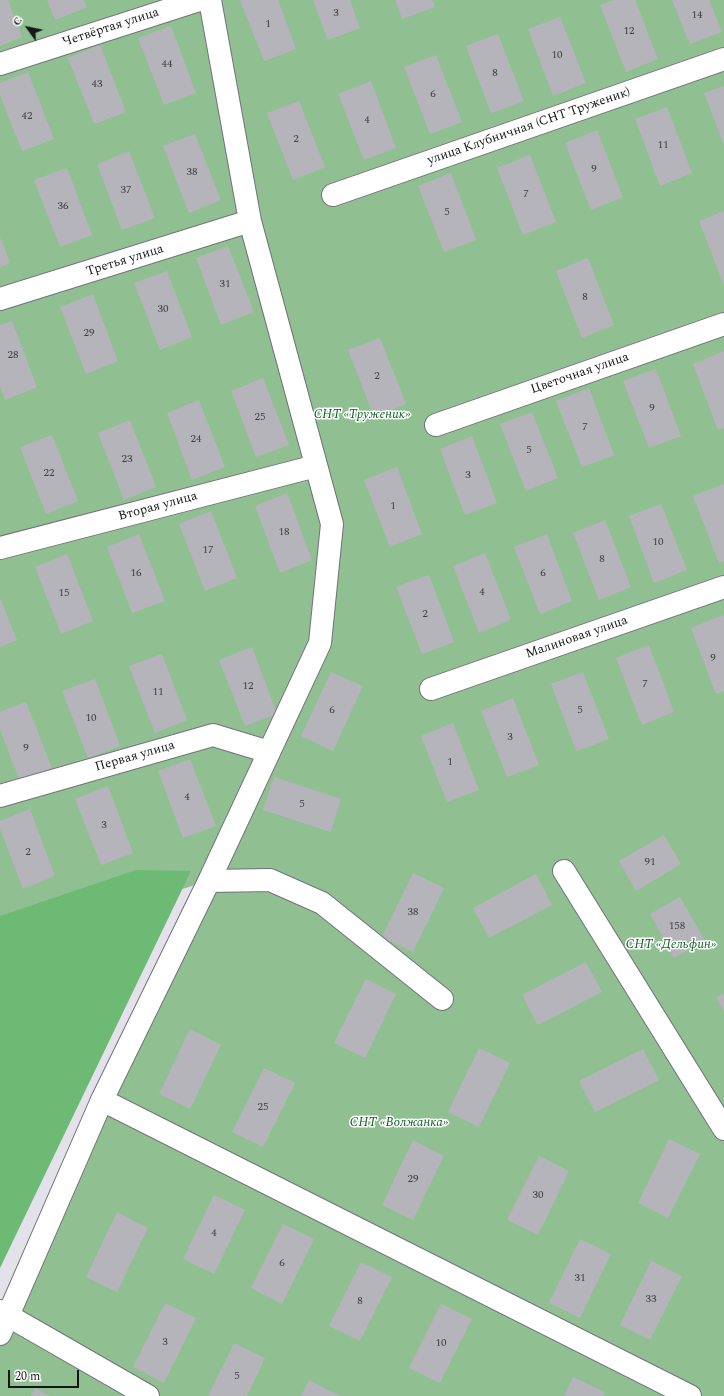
<!DOCTYPE html>
<html>
<head>
<meta charset="utf-8">
<style>
  body { margin:0 }
  #map { position:relative; width:724px; height:1396px; overflow:hidden; background:#e3e2ea; font-family:Spectral,serif }
  canvas { display:block }
  .north { position:absolute; left:8px; top:8px; width:40px; height:40px; -webkit-text-stroke:3px #fff; paint-order:stroke; rotate:303deg; font-size:11px; font-weight:700; line-height:16px; text-align:center; color:#161618 }
  .north::after { content:''; display:block; margin:auto; width:14px; height:18px; background:#161618; clip-path:polygon(50% 0,100% 100%,50% 72%,0 100%) }
  .scale { position:absolute; left:8px; top:1370px; width:71px; height:18px; box-sizing:border-box; border:2px solid #161618; border-top:0; padding-left:5px; font-size:12px; line-height:14px; white-space:nowrap; color:#161618; -webkit-text-stroke:3px #fff; paint-order:stroke }
</style>
</head>
<body>
<div id="map">
<canvas width="724" height="1396"></canvas>
<div class="north">С</div>
<div class="scale">20 m</div>
</div>
<script>
const ctx = document.querySelector('canvas').getContext('2d');
ctx.lineJoin = 'round';
function paint(path, color) {
  ctx.fillStyle = color;
  ctx.fill(path, 'evenodd');
}
function poly(rows) {
  const path = new Path2D();
  for (const r of rows) {
    path.moveTo(r[0], r[1]);
    for (let i = 2; i < r.length; i += 2) path.lineTo(r[i], r[i + 1]);
  }
  return path;
}
function trace(path, color, width, dash) {
  ctx.strokeStyle = color;
  ctx.lineWidth = width;
  ctx.lineCap = dash ? 'butt' : 'round';
  ctx.setLineDash(dash || []);
  ctx.stroke(path);
}
function write(font, color, halo, rows, align = 'center') {
  ctx.font = font + ' Spectral,serif';
  ctx.lineWidth = 3;
  ctx.setLineDash([]);
  ctx.textBaseline = 'middle';
  ctx.strokeStyle = halo;
  ctx.fillStyle = color;
  for (const [text, x, y, turn = 0] of rows) {
    ctx.save();
    ctx.translate(x, y);
    ctx.rotate((+turn || 0) * Math.PI / 180);
    ctx.textAlign = isNaN(turn) ? turn : align;
    if (halo) ctx.strokeText(text, 0, 0);
    ctx.fillText(text, 0, 0);
    ctx.restore();
  }
}
paint(poly([
  [0,0,724,0,724,1396,0,1396,0,1311,208,881,0,946]
]), '#90c092');
paint(poly([
  [136,870,191,871,0,1268,0,916]
]), '#6dba74');
paint(poly([
  [0,0,8,0,22,37,0,46],
  [47,0,84,0,87,7,55,20],
  [240,0,278,0,296,49,264,61],
  [313,0,350,0,360,28,328,40],
  [395,0,432,0,435,7,402,19],
  [613,0,635,0,658,59,626,72,600,5],
  [672,0,709,0,722,32,690,44],
  [560,17,586,83,553,96,528,29],
  [171,26,196,93,164,105,138,38],
  [498,34,524,101,491,113,466,46],
  [100,45,126,112,94,124,68,58],
  [436,55,462,122,430,134,404,67],
  [28,72,54,139,22,151,0,95,0,83],
  [371,81,396,148,364,160,338,94],
  [724,86,724,145,704,93],
  [299,101,325,167,293,180,267,113],
  [667,107,692,173,660,186,635,119],
  [597,130,623,197,591,210,565,143],
  [195,134,221,200,189,213,163,146],
  [129,151,155,218,122,230,97,164],
  [530,155,556,222,523,235,497,168],
  [67,168,92,235,60,247,34,180],
  [451,173,476,240,444,252,418,186],
  [724,211,724,286,699,221],
  [0,237,10,263,0,267],
  [228,246,254,312,221,325,196,258],
  [588,258,614,325,582,338,556,271],
  [167,271,192,337,160,350,134,283],
  [93,294,118,361,86,374,60,307],
  [12,321,37,387,5,400,0,386,0,325],
  [380,338,406,404,374,417,348,350],
  [724,351,724,428,718,430,693,364],
  [656,369,681,436,649,448,623,381],
  [263,378,289,445,256,457,231,391],
  [589,388,614,455,582,467,556,401],
  [199,400,225,467,192,480,167,413],
  [532,412,558,478,526,491,500,424],
  [130,420,156,487,124,500,98,433],
  [52,435,78,501,46,514,20,447],
  [472,436,497,503,465,515,440,449],
  [397,467,422,534,390,547,364,480],
  [724,484,724,561,719,563,693,496],
  [287,493,312,560,280,573,255,506],
  [661,504,687,570,654,583,629,516],
  [211,511,237,578,205,591,179,524],
  [605,520,631,587,599,600,573,533],
  [139,534,165,601,132,613,107,547],
  [547,534,572,601,540,614,514,547],
  [485,553,511,620,479,633,453,566],
  [67,554,93,621,61,634,35,567],
  [429,575,454,642,422,654,396,587],
  [0,598,17,640,0,647],
  [723,615,724,618,724,691,716,694,691,628],
  [649,645,674,712,642,725,616,658],
  [252,647,277,714,245,726,219,660],
  [162,654,187,720,155,733,129,666],
  [331,672,363,686,333,751,301,736],
  [583,672,609,739,576,751,551,684],
  [95,679,120,746,88,758,62,691],
  [513,698,539,765,507,777,481,711],
  [26,702,52,768,20,781,0,730,0,712],
  [453,723,479,790,447,802,421,736],
  [190,759,216,826,183,838,158,771],
  [274,777,341,799,331,832,263,810],
  [108,786,133,853,101,865,75,799],
  [30,809,55,876,23,889,0,829,0,821],
  [664,835,681,864,636,891,619,861],
  [413,873,444,888,413,952,382,937],
  [536,874,552,905,489,938,473,908],
  [680,897,705,941,674,958,650,914],
  [586,962,602,992,538,1025,522,995],
  [366,979,396,994,365,1058,334,1043],
  [724,993,724,1011,716,998],
  [190,1029,221,1045,190,1109,159,1094],
  [479,1048,510,1063,479,1127,448,1112],
  [643,1049,659,1080,595,1112,579,1081],
  [264,1068,295,1083,263,1147,232,1132],
  [669,1139,700,1154,668,1218,638,1203],
  [413,1140,444,1156,413,1220,382,1205],
  [539,1156,569,1171,538,1235,507,1220],
  [214,1195,245,1210,214,1274,183,1259],
  [117,1212,148,1228,117,1292,86,1277],
  [283,1224,314,1239,282,1304,251,1288],
  [580,1239,611,1254,580,1318,549,1303],
  [651,1261,682,1276,650,1340,620,1325],
  [361,1262,392,1277,360,1341,329,1326],
  [165,1303,196,1318,164,1383,133,1367],
  [441,1304,472,1319,440,1383,409,1368],
  [234,1343,265,1358,247,1396,208,1396],
  [573,1377,605,1392,603,1396,564,1396],
  [309,1380,340,1396,301,1396],
  [35,1388,50,1396,31,1396]
]), '#b5b4bb');
const minor = poly([
  [0,64,199,0],
  [333,195,724,59],
  [0,299,250,221],
  [436,425,724,324],
  [0,548,316,466],
  [431,689,724,587],
  [0,796,213,735,269,752],
  [564,871,724,1129],
  [209,881,270,880,322,903,442,999],
  [102,1100,690,1396],
  [0,1334,102,1100,209,881,320,643,332,524,250,221,210,0]
]);
const tertiary = poly([
  [0,1311,148,1396]
]);
trace(minor, '#737279', 24);
trace(tertiary, '#737279', 24);
trace(minor, '#fff', 22);
trace(tertiary, '#fff', 22);
write('11px', '#3e3e41', null, [
  ["3",336,14],
  ["14",697,16],
  ["1",268,25],
  ["12",629,32],
  ["10",557,56],
  ["44",167,65],
  ["8",495,74],
  ["43",97,85],
  ["6",433,95],
  ["42",27,117],
  ["4",367,121],
  ["2",296,140],
  ["11",663,146],
  ["9",594,170],
  ["38",192,173],
  ["37",126,191],
  ["7",526,195],
  ["36",63,207],
  ["5",447,213],
  ["31",225,285],
  ["8",585,298],
  ["30",163,310],
  ["29",89,334],
  ["28",13,356],
  ["2",377,377],
  ["9",652,409],
  ["25",260,418],
  ["7",585,428],
  ["24",196,440],
  ["5",529,451],
  ["23",127,460],
  ["22",49,474],
  ["3",468,476],
  ["1",393,507],
  ["18",284,533],
  ["10",658,543],
  ["17",208,551],
  ["8",602,560],
  ["16",136,574],
  ["6",543,574],
  ["4",482,593],
  ["15",64,594],
  ["2",425,615],
  ["9",713,659],
  ["7",645,685],
  ["12",248,687],
  ["11",158,693],
  ["6",332,711],
  ["5",580,711],
  ["10",91,719],
  ["3",510,738],
  ["9",26,749],
  ["1",450,763],
  ["4",187,798],
  ["5",302,805],
  ["3",104,826],
  ["2",28,853],
  ["91",650,863],
  ["38",413,913],
  ["158",677,927],
  ["25",263,1108],
  ["29",413,1180],
  ["30",538,1196],
  ["4",214,1234],
  ["6",282,1264],
  ["31",580,1279],
  ["33",651,1300],
  ["8",360,1302],
  ["3",165,1343],
  ["10",441,1344],
  ["5",237,1377]
]);
write('13px', '#161618', '#fff', [
  ["Четвёртая улица",111,28,-18],
  ["улица Клубничная (СНТ Труженик)",529,127,-19],
  ["Третья улица",125,261,-17],
  ["Цветочная улица",580,374,-19],
  ["Вторая улица",158,507,-15],
  ["Малиновая улица",577,638,-19],
  ["Первая улица",135,757,-16]
]);
write('italic 13px', '#0f6221', '#fff', [
  ["СНТ «Труженик»",362,415],
  ["СНТ «Дельфин»",671,945],
  ["СНТ «Волжанка»",399,1123]
]);
</script>
</body>
</html>
